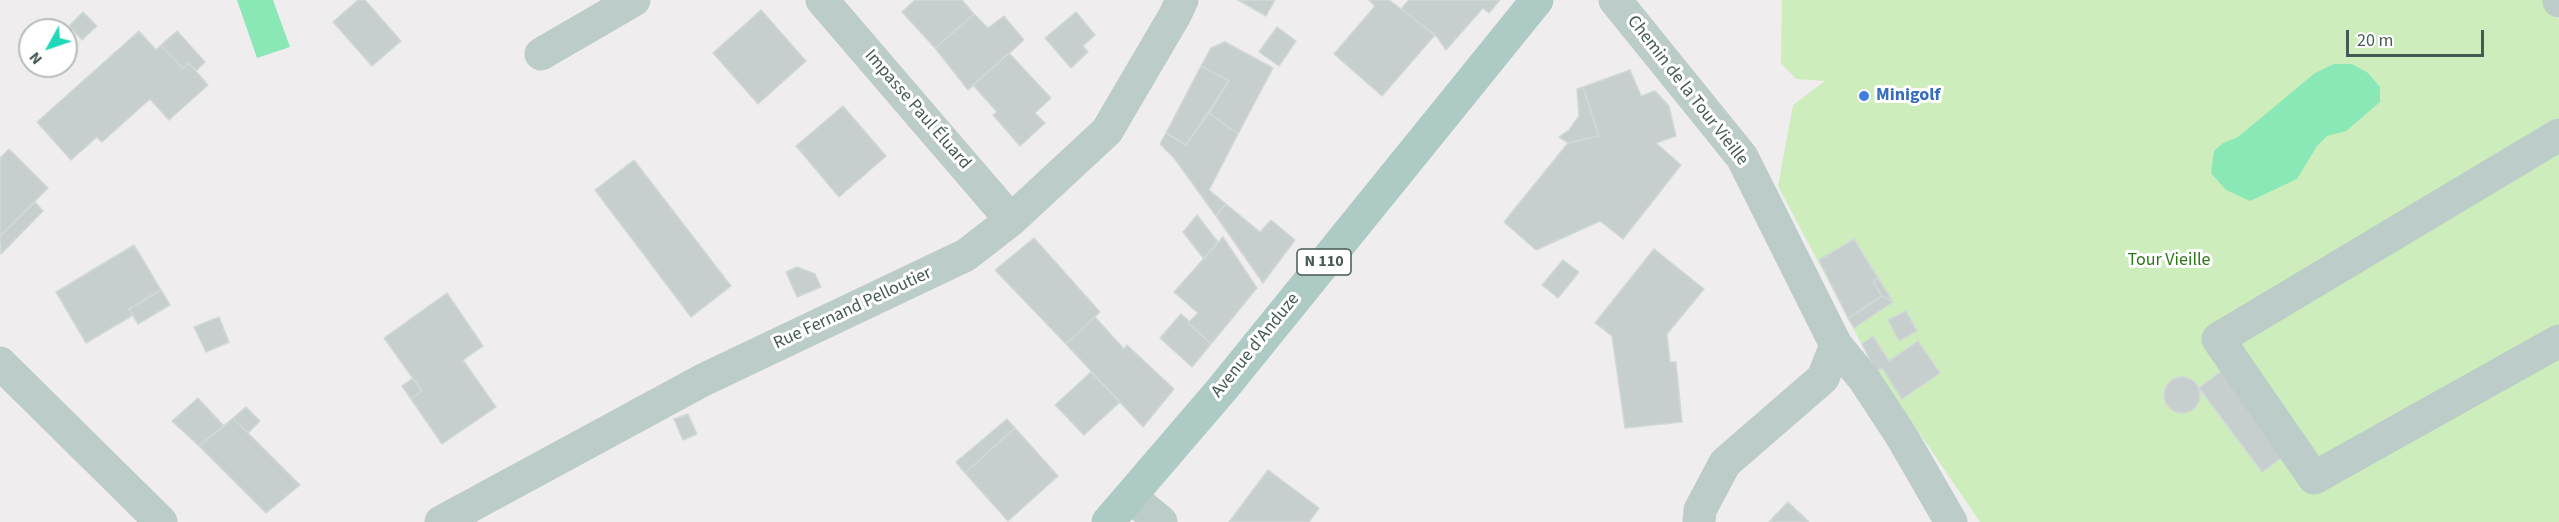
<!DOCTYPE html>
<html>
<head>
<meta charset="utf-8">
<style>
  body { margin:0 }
  #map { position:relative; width:2559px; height:522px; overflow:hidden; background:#f0edef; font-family:"Source Sans 3",sans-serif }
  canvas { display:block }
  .north { position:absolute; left:18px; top:18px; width:60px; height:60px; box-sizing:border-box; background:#fff; border:2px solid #b5bdbb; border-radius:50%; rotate:230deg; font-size:16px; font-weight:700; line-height:24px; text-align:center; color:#465a55 }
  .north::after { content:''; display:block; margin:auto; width:21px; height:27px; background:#1fd7b9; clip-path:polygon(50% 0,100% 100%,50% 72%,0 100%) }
  .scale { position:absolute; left:2346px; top:30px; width:138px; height:27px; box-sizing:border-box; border:3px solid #465a55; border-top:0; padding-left:8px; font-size:18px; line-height:21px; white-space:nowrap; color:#465a55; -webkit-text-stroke:4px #fff; paint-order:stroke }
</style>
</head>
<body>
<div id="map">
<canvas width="2559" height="522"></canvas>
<div class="north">N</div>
<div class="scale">20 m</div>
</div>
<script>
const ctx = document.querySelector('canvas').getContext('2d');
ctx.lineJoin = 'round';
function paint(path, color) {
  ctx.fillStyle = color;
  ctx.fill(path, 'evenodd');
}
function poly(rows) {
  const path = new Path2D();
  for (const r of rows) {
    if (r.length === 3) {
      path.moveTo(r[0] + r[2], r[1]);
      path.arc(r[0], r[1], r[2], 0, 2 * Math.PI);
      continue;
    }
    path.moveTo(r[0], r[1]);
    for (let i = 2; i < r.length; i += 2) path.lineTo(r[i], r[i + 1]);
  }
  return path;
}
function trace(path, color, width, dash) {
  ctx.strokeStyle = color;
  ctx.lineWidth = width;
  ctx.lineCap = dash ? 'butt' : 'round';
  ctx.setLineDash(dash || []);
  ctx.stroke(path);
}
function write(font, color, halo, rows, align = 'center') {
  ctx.font = font + ' "Source Sans 3",sans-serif';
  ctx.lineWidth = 6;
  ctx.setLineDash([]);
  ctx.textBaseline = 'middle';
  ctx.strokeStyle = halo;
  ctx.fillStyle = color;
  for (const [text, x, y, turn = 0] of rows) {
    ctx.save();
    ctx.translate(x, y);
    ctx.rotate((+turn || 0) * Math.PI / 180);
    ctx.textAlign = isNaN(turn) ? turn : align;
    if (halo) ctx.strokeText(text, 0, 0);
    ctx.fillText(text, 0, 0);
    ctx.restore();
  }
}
paint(poly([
  [1782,0,2545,0,2559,20,2559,522,1980,522,1871,362,1778,186,1793,105,1825,81,1796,79,1781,63]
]), '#cdedbc');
paint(poly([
  [237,0,273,0,290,47,257,58],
  [2334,64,2352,64,2368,73,2380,87,2380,102,2346,131,2327,136,2317,146,2297,179,2250,201,2226,190,2211,173,2214,151,2223,143,2238,137,2315,73]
]), '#8ae8b7');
const building = poly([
  [358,0,365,0,401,41,372,66,333,22,358,0],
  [915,0,962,0,974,14,935,48,902,12,915,0],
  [1238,0,1275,0,1266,16,1238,0],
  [1369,0,1389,0,1435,35,1382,96,1334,54,1375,6,1369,0],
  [1409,0,1500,0,1489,13,1483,8,1446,50,1437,37,1401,9,1409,0],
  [761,10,806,61,758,104,713,53,761,10],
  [83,12,97,26,82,40,69,26,83,12],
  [1076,12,1095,35,1083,46,1088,52,1071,68,1045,38,1076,12],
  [974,14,988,28,1004,16,1024,40,968,90,935,48,974,14],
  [1277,27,1296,41,1279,66,1259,52,1277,27],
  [139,31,156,50,161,45,183,69,189,63,208,85,169,120,150,99,102,142,97,137,71,160,37,122,139,31],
  [177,31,205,62,196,71,189,63,183,69,161,45,177,31],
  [1225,42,1273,68,1238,134,1209,113,1229,81,1201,66,1211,48,1225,42],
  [1009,53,1051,98,1035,113,1045,123,1020,146,993,115,997,112,973,85,1009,53],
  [1201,66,1229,81,1186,145,1166,133,1201,66],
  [1630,70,1641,96,1655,91,1669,106,1676,136,1656,143,1681,165,1623,239,1600,221,1536,250,1504,222,1568,143,1599,136,1583,87,1630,70],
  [1583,87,1599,136,1568,143,1559,137,1569,130,1579,116,1577,89,1583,87],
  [843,106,886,156,839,197,796,146,843,106],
  [1209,113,1238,134,1209,190,1226,204,1216,216,1174,158,1160,144,1166,133,1186,145,1209,113],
  [9,149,48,188,0,236,0,158,9,149],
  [634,160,731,286,691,317,595,190,634,160],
  [35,202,43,211,1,254,0,236,35,202],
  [1226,204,1260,232,1271,220,1295,240,1263,283,1216,216,1226,204],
  [1197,215,1218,242,1204,259,1183,232,1197,215],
  [1223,237,1257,288,1211,344,1188,323,1198,313,1174,292,1223,237],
  [1034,238,1100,312,1066,344,995,270,1034,238],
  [1854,239,1878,278,1873,282,1882,296,1848,318,1819,260,1854,239],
  [134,245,161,290,129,309,133,315,86,343,56,292,134,245],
  [1654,249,1704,289,1667,334,1670,362,1676,362,1682,422,1625,428,1612,336,1595,323,1654,249],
  [1563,260,1579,272,1558,298,1542,285,1563,260],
  [797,267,815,274,821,287,797,297,786,272,797,267],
  [1878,278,1893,302,1882,296,1873,282,1878,278],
  [161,290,170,305,138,324,129,309,161,290],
  [447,293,483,346,463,360,496,407,442,444,411,399,422,391,384,338,447,293],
  [1882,296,1893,302,1854,328,1848,318,1882,296],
  [1906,311,1917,331,1899,341,1888,320,1906,311],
  [1181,314,1190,322,1188,323,1211,344,1192,367,1160,338,1181,314],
  [219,317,229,342,206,352,194,327,219,317],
  [1095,317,1124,349,1127,345,1174,389,1143,427,1066,344,1095,317],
  [1873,336,1889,361,1918,341,1940,373,1902,399,1882,368,1877,370,1871,362,1862,344,1873,336],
  [2233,362,2295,448,2262,472,2199,388,2233,362],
  [1091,372,1120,402,1084,435,1055,405,1091,372],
  [2182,395,18],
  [413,378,422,391,411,399,402,386,413,378],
  [198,398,224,426,199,446,172,421,198,398],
  [246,407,260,421,248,433,233,418,246,407],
  [688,414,697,434,683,440,674,419,688,414],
  [233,418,300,485,266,513,199,446,233,418],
  [1007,419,1015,428,965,473,956,462,1007,419],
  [1015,428,1058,476,1008,521,965,473,1015,428],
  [1268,470,1319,508,1309,522,1229,522,1268,470],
  [1788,502,1809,522,1769,522,1788,502]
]);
paint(building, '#c7cfce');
trace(building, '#d1d8d8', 1.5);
trace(poly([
  [822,0,1011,220],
  [1615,0,1742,157,1836,345,1823,378,1725,463,1700,510,1699,522],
  [2559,0,2559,1],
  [541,54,634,0],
  [2559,135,2218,339,2314,478,2559,341],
  [1836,345,1864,379,1902,437,1951,522],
  [0,363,161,522],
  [1131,497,1161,522],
  [441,522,703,380,966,255,1011,220,1107,131,1175,15,1182,0]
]), '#bcccc8', 33);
trace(poly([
  [1108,522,1223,388,1537,0]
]), '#adcbc4', 33);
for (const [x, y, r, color] of [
  [1864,96,6,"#3f7fe0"]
]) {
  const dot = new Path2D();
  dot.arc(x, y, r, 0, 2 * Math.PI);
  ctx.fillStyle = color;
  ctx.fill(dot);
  trace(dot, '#fff', 2);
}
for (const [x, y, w] of [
  [1324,262,54]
]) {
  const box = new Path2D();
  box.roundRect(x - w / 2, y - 13, w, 26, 4.5);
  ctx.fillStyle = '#fff';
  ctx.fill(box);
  trace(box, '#465a55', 1.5);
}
write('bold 16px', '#465a55', null, [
  ["N 110",1324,262]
]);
write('18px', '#465a55', '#fff', [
  ["Chemin de la Tour Vieille",1687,91,52],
  ["Impasse Paul Éluard",917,110,49],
  ["Rue Fernand Pelloutier",853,309,-25],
  ["Avenue d'Anduze",1256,346,-51]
]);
write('bold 18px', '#366cbe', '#fff', [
  ["Minigolf",1876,96]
], 'left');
write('18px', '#2f781a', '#fff', [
  ["Tour Vieille",2169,261]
]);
</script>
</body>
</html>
